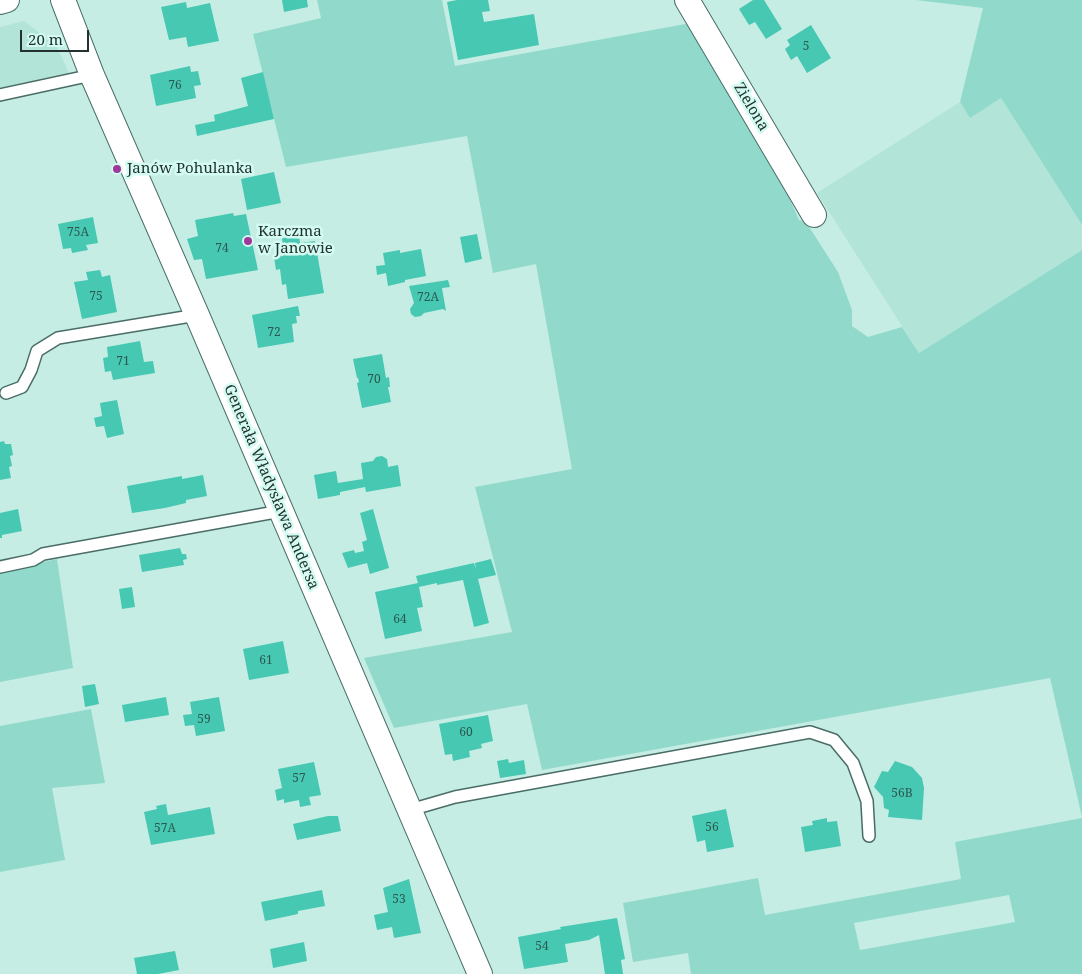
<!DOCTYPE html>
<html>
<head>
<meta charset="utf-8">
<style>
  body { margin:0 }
  #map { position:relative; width:1082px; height:974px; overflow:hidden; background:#c6ede4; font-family:"Noto Serif",serif }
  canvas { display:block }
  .scale { position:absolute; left:20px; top:30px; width:69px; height:22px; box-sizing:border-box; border:2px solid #23322f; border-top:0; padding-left:6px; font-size:15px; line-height:18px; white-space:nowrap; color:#23322f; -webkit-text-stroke:4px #d3fbf1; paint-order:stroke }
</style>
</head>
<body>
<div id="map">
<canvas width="1082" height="974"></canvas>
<div class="scale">20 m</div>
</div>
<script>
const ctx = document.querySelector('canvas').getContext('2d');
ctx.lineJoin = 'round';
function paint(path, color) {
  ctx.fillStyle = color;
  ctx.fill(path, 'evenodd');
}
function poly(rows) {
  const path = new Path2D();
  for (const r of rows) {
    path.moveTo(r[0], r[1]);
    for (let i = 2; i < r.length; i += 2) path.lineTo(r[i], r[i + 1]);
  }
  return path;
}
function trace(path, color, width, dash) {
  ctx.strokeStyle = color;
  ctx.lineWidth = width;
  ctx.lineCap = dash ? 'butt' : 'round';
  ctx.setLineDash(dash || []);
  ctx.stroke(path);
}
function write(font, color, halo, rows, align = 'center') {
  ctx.font = font + ' "Noto Serif",serif';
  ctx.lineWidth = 5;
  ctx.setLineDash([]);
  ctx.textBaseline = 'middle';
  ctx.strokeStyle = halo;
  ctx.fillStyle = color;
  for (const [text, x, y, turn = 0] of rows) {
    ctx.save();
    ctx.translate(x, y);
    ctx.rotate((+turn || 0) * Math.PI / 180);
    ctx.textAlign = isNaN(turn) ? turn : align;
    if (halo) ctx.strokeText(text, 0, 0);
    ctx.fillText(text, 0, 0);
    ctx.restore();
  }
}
paint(poly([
  [24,21,56,45,69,73,0,88,0,27],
  [1001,98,1082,225,1082,250,919,353,817,193,960,102,970,117]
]), '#b2e4d8');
paint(poly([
  [317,0,442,0,455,66,691,23,774,163,799,220,806,222,838,272,852,310,852,326,868,337,902,327,919,353,1082,250,1082,817,1050,678,542,770,527,704,394,728,364,658,512,632,475,487,572,469,536,264,493,273,467,136,286,167,253,34,321,18],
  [916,0,1082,0,1082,225,1001,98,970,118,960,102,983,8],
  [57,559,73,668,0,682,0,572],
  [91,709,105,783,52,788,65,860,0,872,0,726],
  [1082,818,1082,974,691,974,688,953,633,962,623,903,758,878,765,915,961,879,955,842],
  [1009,895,1015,922,860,950,854,923]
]), '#91dacb');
paint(poly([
  [282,0,307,0,308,7,284,12],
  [457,0,488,0,490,11,482,12,484,22,534,14,539,45,458,60,447,2],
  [753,0,764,0,782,29,766,39,755,22,749,25,739,9],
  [186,2,187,8,210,3,219,41,188,47,186,37,169,40,161,7],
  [811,25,831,58,807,73,797,56,791,60,785,49,790,45,787,40],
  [190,66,191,72,198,71,201,85,194,86,196,98,156,106,150,75],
  [263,72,274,119,197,136,195,125,215,121,214,115,248,106,241,78],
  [274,172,281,203,247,210,241,179],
  [233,213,234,216,246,214,258,270,206,279,202,259,194,260,187,239,198,236,195,220],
  [93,217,98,243,86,245,88,250,72,253,71,248,63,249,58,224],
  [298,229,300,243,315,241,324,293,288,299,286,284,282,285,280,269,276,270,274,257,283,256,281,247,283,246,281,232],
  [477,234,482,259,465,263,460,237],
  [421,249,426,276,405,280,405,282,388,286,386,273,377,275,376,266,385,265,383,253,400,250,400,253],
  [100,270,102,277,110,275,117,312,82,319,74,282,88,280,86,272],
  [448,280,450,287,442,288,446,311,443,309,424,313,421,316,415,317,411,314,410,309,414,303,409,286],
  [298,306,300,316,296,316,297,323,292,324,294,342,258,348,252,315],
  [140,341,144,362,153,361,155,373,113,380,111,371,105,372,103,358,108,357,107,347],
  [382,354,386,378,389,377,390,387,388,387,391,402,362,408,357,383,359,382,358,378,357,378,353,359],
  [117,400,124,434,107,438,104,426,96,427,94,418,102,416,100,403],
  [4,441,5,444,11,444,13,455,10,456,12,466,9,467,11,478,0,480,0,442],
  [382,456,387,459,388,467,398,465,401,486,366,492,365,487,340,492,340,495,318,499,314,475,336,471,338,483,363,479,361,463,373,461,376,457],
  [203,475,207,496,186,500,186,503,165,508,132,513,127,486,182,476,182,479],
  [18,509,22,531,2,535,2,538,0,538,0,513],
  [373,509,389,568,370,574,367,563,348,568,342,553,354,550,355,553,364,551,362,542,367,540,360,513],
  [180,548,182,554,186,554,187,559,183,560,184,565,142,572,139,555],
  [491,559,496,575,478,579,489,623,474,627,463,580,437,585,437,583,419,587,423,607,417,608,422,631,385,639,375,592,418,583,416,576,474,563,476,569,475,563],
  [132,587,135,607,122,609,119,589],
  [283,641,289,673,249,680,243,649],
  [95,684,99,704,85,707,82,686],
  [166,697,169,715,125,722,122,705],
  [219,697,225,731,196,736,194,725,185,726,183,715,192,714,190,702],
  [488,715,493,741,481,744,482,748,469,751,470,757,453,761,452,754,445,755,439,724],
  [508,759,509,763,524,760,526,774,500,778,497,761],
  [895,761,912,767,922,778,924,788,922,820,888,817,889,810,884,808,883,797,874,787,882,771,888,772],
  [314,762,321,795,309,797,311,805,300,807,299,800,284,803,284,799,277,801,275,790,282,788,278,769],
  [166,804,168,815,210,807,215,834,151,845,144,812,157,809,156,806],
  [726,809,734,847,707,852,705,840,697,842,692,816],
  [328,816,338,816,341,831,297,840,293,824],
  [827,818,827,822,837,821,841,846,805,852,801,827,813,825,812,821],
  [409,879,421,933,394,938,392,927,377,930,374,915,388,912,383,888],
  [322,890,325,906,298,911,298,914,265,921,261,902],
  [617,918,625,959,621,960,623,974,605,974,599,935,589,940,565,944,568,962,524,969,518,937,561,929,560,927],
  [304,942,307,961,273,968,270,949],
  [175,951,179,970,158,974,137,974,134,958]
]), '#46c8b2');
const service = poly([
  [0,95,92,75],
  [6,393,22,387,31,370,37,351,58,338,197,315],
  [0,567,33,560,43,554,281,511],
  [410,810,455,797,810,732,834,740,853,763,867,801,869,836]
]);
const minor = poly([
  [63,0,92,75,197,315,480,974],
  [687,0,814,215],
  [0,2,7,0]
]);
trace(service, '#496d66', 14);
trace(minor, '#496d66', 26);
trace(service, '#fff', 11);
trace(minor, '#fff', 24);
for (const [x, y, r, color] of [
  [117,169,5,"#9f389b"],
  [248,241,5,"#9f389b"]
]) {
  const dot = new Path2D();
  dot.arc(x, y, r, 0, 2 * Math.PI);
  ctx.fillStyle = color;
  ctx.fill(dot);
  trace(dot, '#d3fbf1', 2);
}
write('12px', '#2c5850', null, [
  ["5",806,47],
  ["76",175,86],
  ["75A",78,233],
  ["74",222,249],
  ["75",96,297],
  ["72A",428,298],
  ["72",274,333],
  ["71",123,362],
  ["70",374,380],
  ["64",400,620],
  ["61",266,661],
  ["59",204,720],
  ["60",466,733],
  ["57",299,779],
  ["56B",902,794],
  ["56",712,828],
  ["57A",165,829],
  ["53",399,900],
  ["54",542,947]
]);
write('15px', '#23322f', '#d3fbf1', [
  ["Zielona",751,107,59],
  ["Generała Władysława Andersa",271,487,67]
]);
write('15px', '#23322f', '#d3fbf1', [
  ["Janów Pohulanka",127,169],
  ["Karczma",258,232],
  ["w Janowie",258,249]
], 'left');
</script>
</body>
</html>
